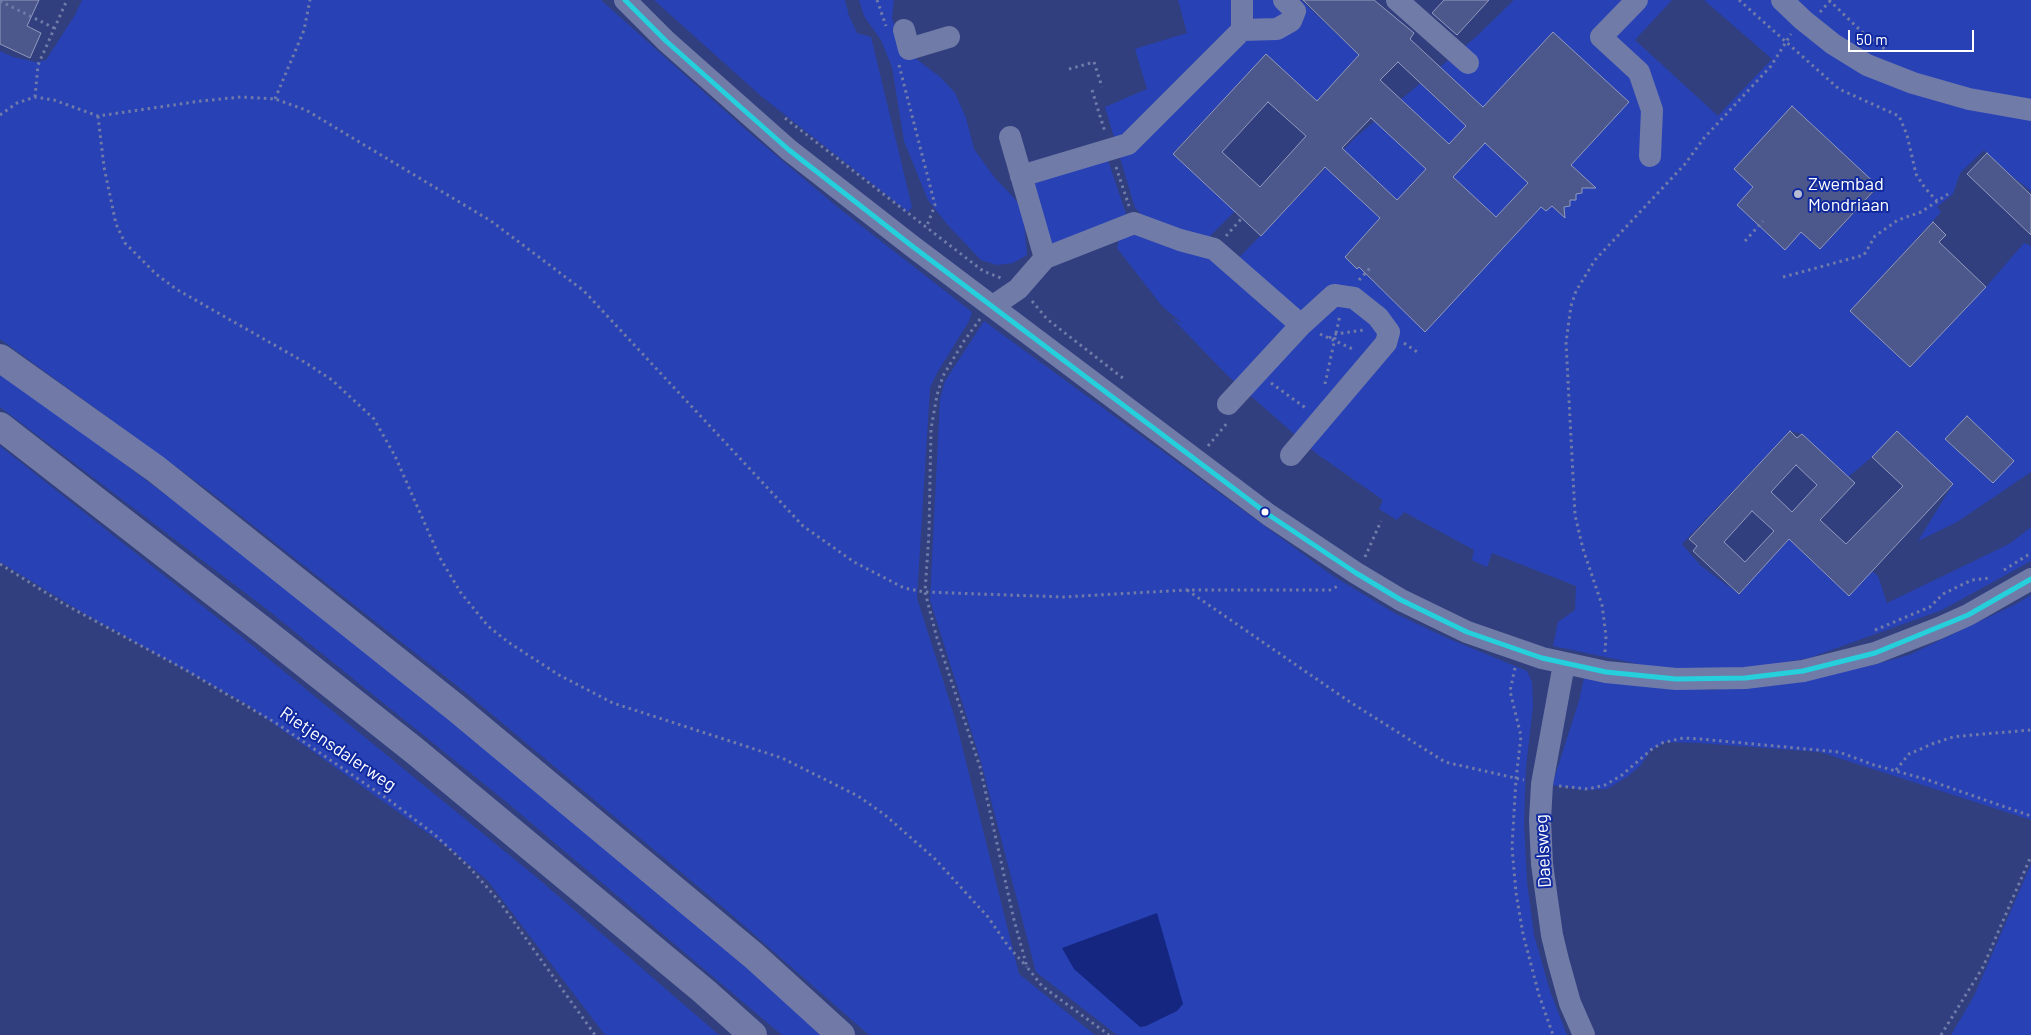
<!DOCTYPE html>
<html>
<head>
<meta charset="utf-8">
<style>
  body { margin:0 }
  #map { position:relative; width:2031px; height:1035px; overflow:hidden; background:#313f7f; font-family:Barlow,sans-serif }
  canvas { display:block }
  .scale { position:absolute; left:1848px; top:30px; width:126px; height:22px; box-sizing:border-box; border:2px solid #fff; border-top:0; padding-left:6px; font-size:15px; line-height:18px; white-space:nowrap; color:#fff; -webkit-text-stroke:4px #11299f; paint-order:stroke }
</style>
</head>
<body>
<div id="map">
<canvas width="2031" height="1035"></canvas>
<div class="scale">50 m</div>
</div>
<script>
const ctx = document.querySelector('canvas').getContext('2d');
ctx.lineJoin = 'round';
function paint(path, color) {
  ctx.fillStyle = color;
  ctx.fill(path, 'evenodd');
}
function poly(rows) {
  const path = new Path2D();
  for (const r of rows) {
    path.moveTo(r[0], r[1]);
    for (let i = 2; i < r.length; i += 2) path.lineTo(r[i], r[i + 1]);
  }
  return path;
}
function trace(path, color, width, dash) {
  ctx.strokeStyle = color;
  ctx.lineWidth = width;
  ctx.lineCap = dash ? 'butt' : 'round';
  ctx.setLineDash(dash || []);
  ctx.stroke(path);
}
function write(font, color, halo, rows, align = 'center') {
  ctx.font = font + ' Barlow,sans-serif';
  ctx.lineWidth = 4;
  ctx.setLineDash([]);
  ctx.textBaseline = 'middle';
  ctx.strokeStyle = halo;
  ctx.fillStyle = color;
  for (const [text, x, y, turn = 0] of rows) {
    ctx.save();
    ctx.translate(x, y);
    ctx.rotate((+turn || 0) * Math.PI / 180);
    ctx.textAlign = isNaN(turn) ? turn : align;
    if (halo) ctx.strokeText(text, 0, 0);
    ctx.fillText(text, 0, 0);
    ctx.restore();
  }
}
paint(poly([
  [82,0,601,0,753,136,841,210,972,312,969,321,937,373,930,388,917,598,955,718,1019,974,1095,1035,869,1035,725,909,470,696,208,490,0,339,0,51,13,57,36,62,46,60,75,15],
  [654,0,845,0,849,16,857,33,871,37,912,207,908,212,761,96],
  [859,0,894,0,892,18,902,48,940,77,955,93,966,118,974,149,994,177,1015,199,1023,211,1027,255,1013,263,997,265,981,260,947,224,928,200,904,141,892,67,881,40,864,16],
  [1178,0,1301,0,1359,55,1317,101,1266,54,1173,153,1235,211,1208,238,1227,270,1356,137,1477,36,1514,0,1672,0,1635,40,1718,116,1772,59,1704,0,2031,0,2031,191,2003,169,1984,150,1960,173,1953,194,1937,207,1941,212,1850,311,1910,367,1986,287,2024,243,2031,246,2031,472,1957,522,1918,541,1953,484,1897,432,1872,457,1848,477,1802,434,1790,431,1682,544,1701,566,1739,594,1789,539,1849,596,1872,571,1878,576,1887,603,2009,544,2031,527,2031,561,1942,610,1809,658,1774,664,1739,668,1667,670,1553,646,1558,622,1575,610,1576,586,1492,553,1487,567,1472,560,1474,550,1404,512,1397,520,1379,509,1383,500,1317,454,1227,375,1172,318,1183,324,1162,306,1117,248,1119,240,1155,227,1135,208,1105,107,1147,89,1135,49,1187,33],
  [1792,107,1879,187,1820,249,1801,232,1785,249,1737,205,1753,187,1734,169],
  [1107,157,1128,220,1051,245,1030,182],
  [984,321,1333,576,1396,614,1447,638,1527,671,1532,682,1533,706,1526,767,1524,823,1527,882,1534,935,1550,991,1567,1035,1117,1035,1036,972,981,762,930,600,940,399,945,381],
  [0,371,233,545,619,856,824,1035,782,1035,504,800,264,607,0,407],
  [0,446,248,642,535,876,719,1035,605,1035,488,881,453,851,246,704,85,614,0,562],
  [2031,595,2031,820,1820,752,1699,743,1666,742,1651,750,1640,766,1627,777,1607,789,1582,790,1552,785,1579,701,1584,678,1647,686,1713,690,1778,684,1869,666,1909,655,2016,604],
  [2031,864,2031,1035,1951,1035,1974,996]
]), '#2842b6');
paint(poly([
  [1157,913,1183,1004,1177,1011,1146,1026,1140,1027,1074,969,1062,948]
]), '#142680');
const building = poly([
  [0,0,39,0,27,26,41,33,30,58,0,44,0,0],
  [1303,0,1374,0,1414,33,1410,39,1483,107,1553,32,1629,102,1571,165,1596,188,1582,188,1582,193,1576,194,1576,200,1570,200,1570,206,1564,207,1565,218,1552,206,1546,211,1541,207,1425,332,1359,267,1357,269,1345,257,1380,218,1325,167,1261,236,1173,154,1266,54,1317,101,1359,55,1303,0],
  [1398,62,1466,126,1449,144,1380,80,1398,62],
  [1268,102,1306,136,1260,187,1222,152,1268,102],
  [1371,118,1426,169,1397,200,1342,148,1371,118],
  [1485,143,1528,183,1496,217,1453,177,1485,143],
  [1444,0,1489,0,1457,35,1432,13,1444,0],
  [1792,106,1878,186,1820,249,1801,232,1785,250,1737,205,1753,187,1734,169,1792,106],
  [1987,153,2031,195,2031,235,1967,174,1987,153],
  [1933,222,1946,235,1939,242,1986,287,1910,367,1850,311,1933,222],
  [1967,416,2014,461,1993,483,1945,439,1967,416],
  [1790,431,1797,438,1802,434,1855,483,1820,520,1846,544,1903,486,1872,457,1897,431,1953,484,1849,596,1789,539,1739,594,1693,551,1697,546,1689,539,1790,431],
  [1796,465,1817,485,1792,512,1771,492,1796,465],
  [1752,511,1774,531,1745,562,1724,542,1752,511]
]);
paint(building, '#4c588b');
trace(building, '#9199bd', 1);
trace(poly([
  [877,0,886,26],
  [1739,0,1839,89,1899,116,1907,135,1916,174,1925,188,1937,201],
  [1829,0,1862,32,1886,50],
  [0,1,54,28],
  [1820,12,1830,1],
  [899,65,935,205,926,228],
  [1069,69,1094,62,1102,87],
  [1092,90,1105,132],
  [35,97,38,65,67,0],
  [275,99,304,30,310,0],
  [0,115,17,103,35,97,54,100,98,116,201,101,241,97,275,99,306,110,491,221,584,291,803,526,854,562,904,588,925,592,1064,597,1186,590,1330,590,1340,585],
  [98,116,104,167,116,224,125,243,156,274,176,289,306,363,332,380,374,419,395,456,440,558,461,593,488,626,508,642,559,675,613,703,782,758,858,796,885,815,935,859,988,917,1008,946,1027,967],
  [785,118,983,271,1001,278],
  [1116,167,1129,206],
  [1226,236,1242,218],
  [1745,241,1763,221],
  [1783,277,1864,255,1875,236,1898,220,1921,212,1948,194],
  [1359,280,1371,267],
  [1032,301,1047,319,1124,379],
  [980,319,964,341,943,376,937,395,931,429,929,533,925,592,937,638,980,767,1014,920,1027,967,1042,986,1109,1035],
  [1320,334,1355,350],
  [1329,338,1336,334,1364,330],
  [1404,343,1420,354],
  [1271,383,1307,409],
  [1325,384,1340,315],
  [1208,446,1228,422],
  [1365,557,1381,521],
  [0,564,64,604,184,669,279,725,389,800,434,834,470,868,499,901,595,1035],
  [2004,570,2031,553],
  [1187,590,1350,702,1445,762,1524,780],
  [1875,630,1930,607,1943,594,1955,588,1972,580,1990,578],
  [1605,652,1606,636,1602,605,1583,549,1575,515,1566,342,1571,306,1576,291,1595,260,1685,164,1704,138,1771,66,1791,34],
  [1515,668,1510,691,1521,736,1516,779,1512,847,1516,893,1523,934,1539,995,1553,1035],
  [1896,770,1909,754,1932,744,1953,737,1972,735,2031,730],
  [1559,786,1588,789,1605,785,1622,775,1652,749,1662,743,1683,738,1700,739,1839,752,1874,765,1925,779,2031,816],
  [1941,1035,1983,967,2031,856]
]), '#717ba8', 3, [2.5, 4]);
trace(poly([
  [625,0,666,41,789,150,912,246,1269,515,1356,573,1401,600,1467,632,1542,658,1606,672,1676,679,1745,678,1803,671,1875,653,1939,628,1968,615,2031,579],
  [1397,0,1468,63],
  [1637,0,1601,37,1639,72,1652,110,1650,156],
  [1782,0,1803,20,1833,44,1867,65,1913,83,1969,99,2031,110],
  [904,30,909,49,949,37],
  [1242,30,1277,29,1291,21,1295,11,1284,0],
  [1010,137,1045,258],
  [1021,176,1128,144,1242,30,1242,0],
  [993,306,1018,289,1045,258,1134,223,1180,240,1214,249,1301,325],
  [1228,404,1301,325,1334,295,1354,298,1378,317,1389,332,1386,343,1291,455],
  [1564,664,1542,784,1540,820,1542,864,1552,935,1558,960,1570,1003,1584,1035]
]), '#717ba8', 22);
trace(poly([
  [0,358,156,469,456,708,754,956,841,1035],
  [0,426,265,632,415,751,705,992,753,1035]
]), '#717aa7', 28);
trace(poly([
  [625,0,666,41,789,150,912,246,1269,515,1356,573,1401,600,1467,632,1542,658,1606,672,1676,679,1745,678,1803,671,1875,653,1968,615,2031,579]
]), '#26cfdc', 5);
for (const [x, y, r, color] of [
  [1798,194,5,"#b7bcd2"],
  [1265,512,4.5,"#fff"]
]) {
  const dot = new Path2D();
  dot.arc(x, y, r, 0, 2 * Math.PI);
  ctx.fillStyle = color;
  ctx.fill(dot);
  trace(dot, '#11299f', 2);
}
write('18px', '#fff', '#11299f', [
  ["Zwembad",1808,184],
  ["Mondriaan",1808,205]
], 'left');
write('18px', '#fff', '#11299f', [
  ["Rietjensdalerweg",338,749,34],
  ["Daelsweg",1543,851,-93]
]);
</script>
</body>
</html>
